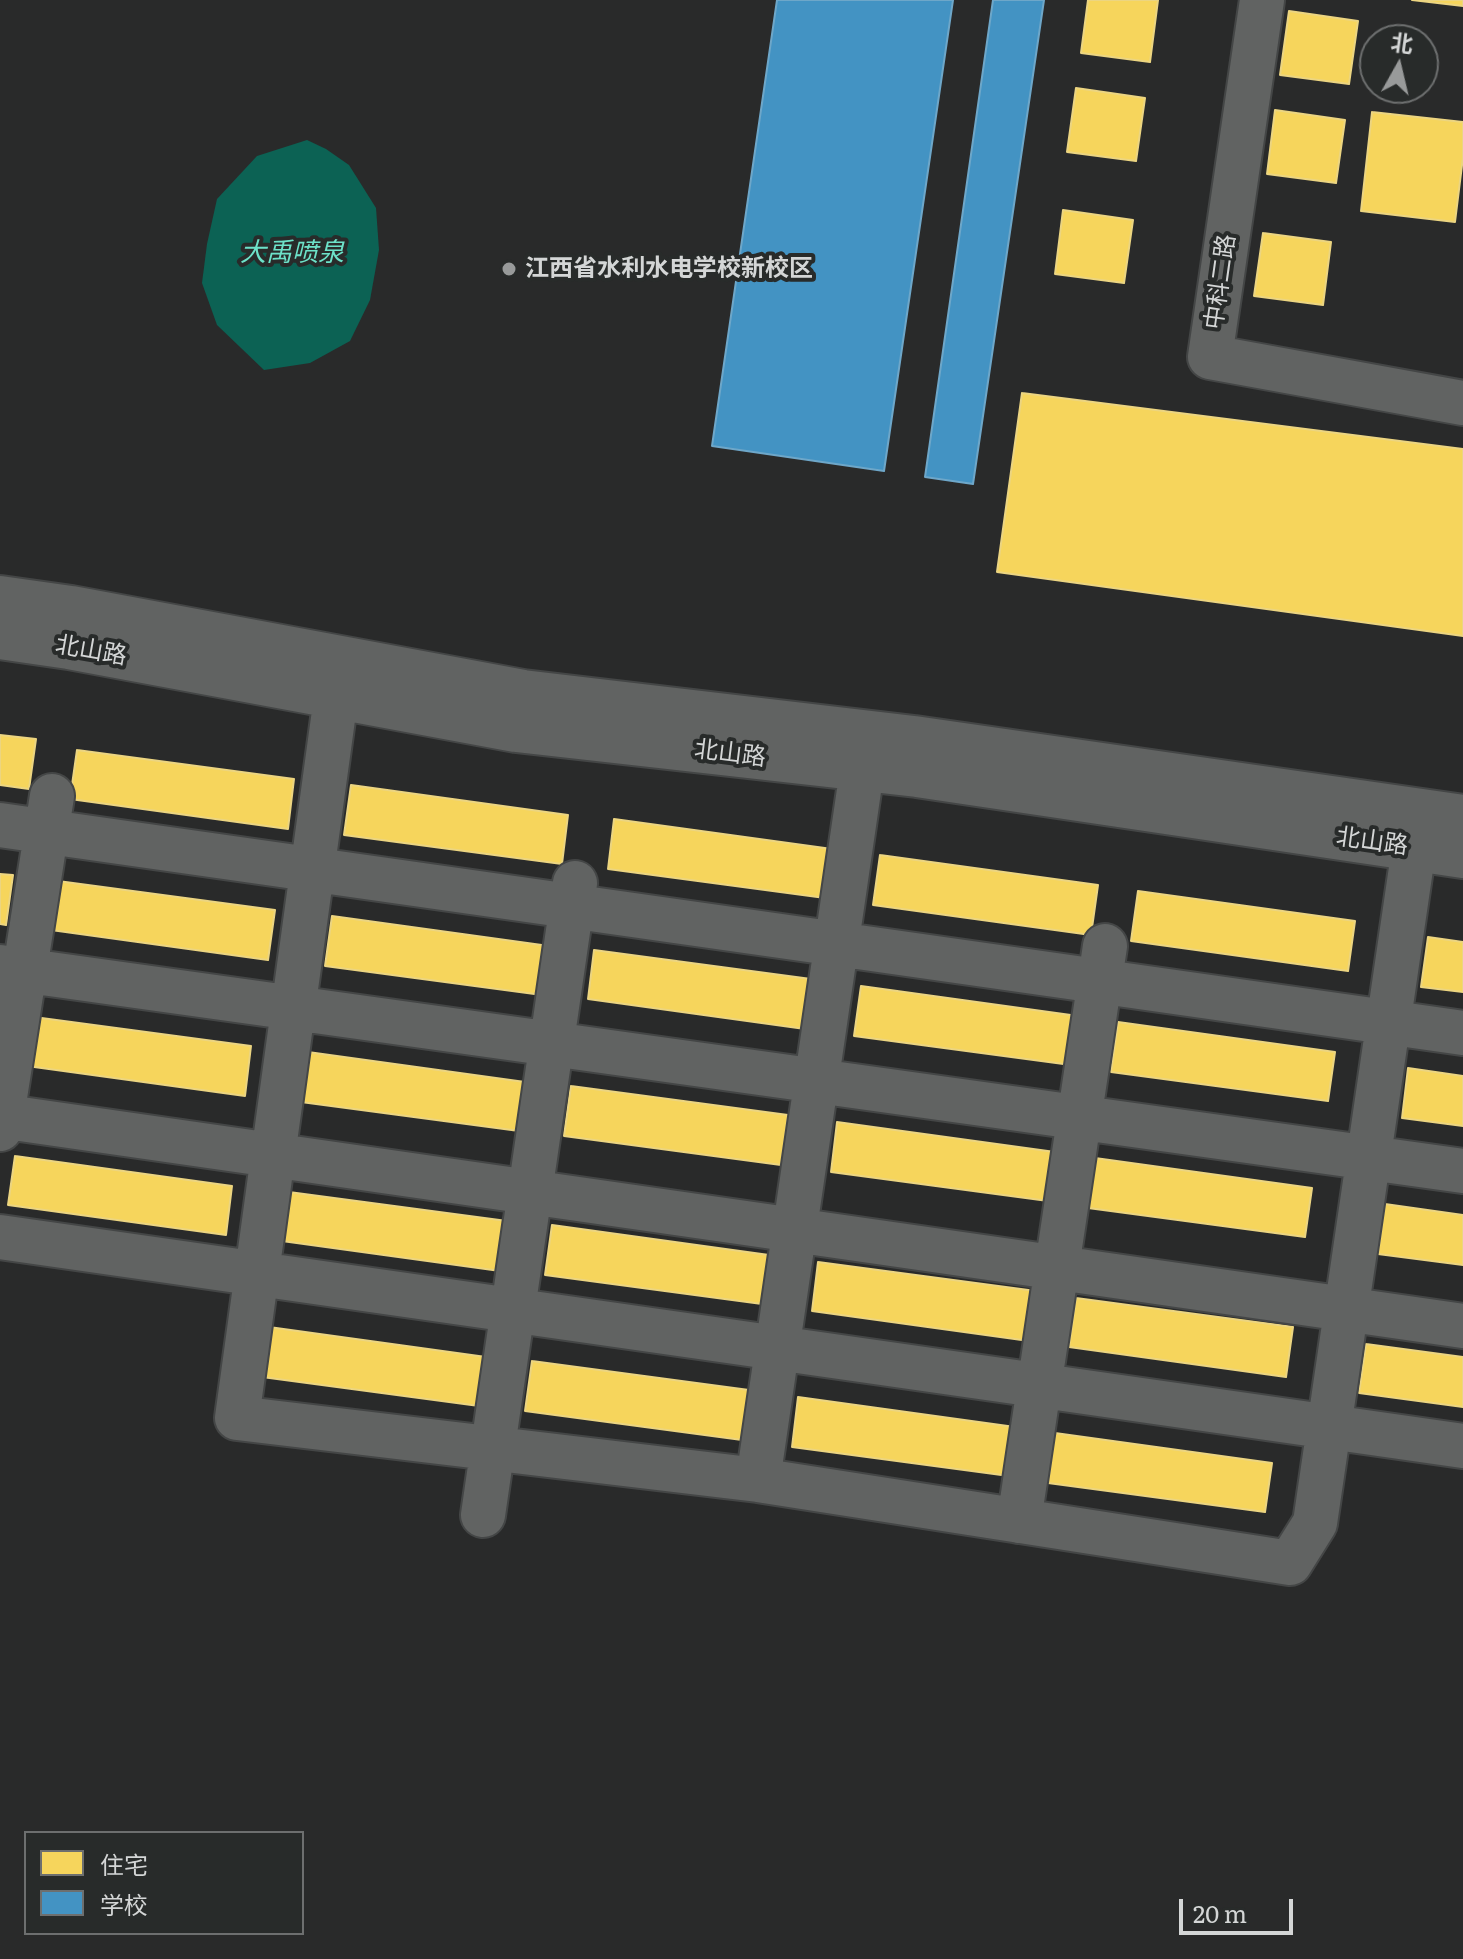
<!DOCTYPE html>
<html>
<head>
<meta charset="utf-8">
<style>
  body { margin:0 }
  #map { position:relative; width:1463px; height:1959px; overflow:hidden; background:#292a2a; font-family:Literata,"Noto Sans SC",serif }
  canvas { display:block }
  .legend { position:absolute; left:24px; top:1831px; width:280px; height:104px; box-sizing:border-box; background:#282b2a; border:2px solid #6d6f6f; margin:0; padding:10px 14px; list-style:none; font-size:24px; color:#d4d6d6 }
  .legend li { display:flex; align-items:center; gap:16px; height:40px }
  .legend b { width:40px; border:2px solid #6d6f6f }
  .north { position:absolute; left:1359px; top:24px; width:80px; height:80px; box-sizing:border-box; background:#282b2a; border:2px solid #6d6f6f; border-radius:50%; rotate:8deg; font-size:22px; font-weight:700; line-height:32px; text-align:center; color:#d4d6d6 }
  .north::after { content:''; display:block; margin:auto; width:28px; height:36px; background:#989a9a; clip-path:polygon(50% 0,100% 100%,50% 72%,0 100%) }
  .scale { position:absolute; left:1179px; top:1899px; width:114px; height:36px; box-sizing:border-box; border:4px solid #d4d6d6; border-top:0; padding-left:10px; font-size:24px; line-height:28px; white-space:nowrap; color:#d4d6d6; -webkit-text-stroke:6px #282b2a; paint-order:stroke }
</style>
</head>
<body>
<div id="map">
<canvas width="1463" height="1959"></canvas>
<ul class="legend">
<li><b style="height:22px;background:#f6d55c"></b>住宅</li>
<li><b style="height:22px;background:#4393c3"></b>学校</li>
</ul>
<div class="north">北</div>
<div class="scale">20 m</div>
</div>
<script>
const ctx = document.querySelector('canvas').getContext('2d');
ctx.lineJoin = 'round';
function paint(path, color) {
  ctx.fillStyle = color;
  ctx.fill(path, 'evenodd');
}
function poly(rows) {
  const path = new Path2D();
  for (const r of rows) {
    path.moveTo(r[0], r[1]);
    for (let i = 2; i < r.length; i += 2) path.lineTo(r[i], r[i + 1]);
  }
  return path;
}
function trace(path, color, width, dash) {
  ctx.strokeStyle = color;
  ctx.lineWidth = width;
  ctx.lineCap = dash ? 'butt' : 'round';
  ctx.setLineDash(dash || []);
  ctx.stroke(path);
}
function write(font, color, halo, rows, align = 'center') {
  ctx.font = font + ' Literata,"Noto Sans SC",serif';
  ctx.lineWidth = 8;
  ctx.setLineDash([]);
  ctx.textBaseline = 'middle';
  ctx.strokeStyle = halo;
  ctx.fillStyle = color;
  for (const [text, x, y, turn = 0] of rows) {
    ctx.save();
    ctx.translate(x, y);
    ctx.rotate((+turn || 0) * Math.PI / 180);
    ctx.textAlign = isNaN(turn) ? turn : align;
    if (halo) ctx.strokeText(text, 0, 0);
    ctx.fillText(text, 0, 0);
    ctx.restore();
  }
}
paint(poly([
  [307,140,326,149,349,165,376,208,379,250,370,300,350,341,310,363,264,370,217,325,202,283,207,244,217,199,257,156]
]), '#0c6254');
const homes = poly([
  [1088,0,1158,0,1150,62,1081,53,1088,0],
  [1412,0,1463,0,1463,6,1412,0],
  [1289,11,1358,21,1349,84,1280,75,1289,11],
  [1076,88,1145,98,1136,161,1067,152,1076,88],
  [1275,110,1345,120,1336,183,1267,174,1275,110],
  [1372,112,1463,122,1463,157,1455,222,1361,211,1372,112],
  [1063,210,1133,220,1124,283,1055,274,1063,210],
  [1263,233,1331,242,1323,305,1254,296,1263,233],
  [1022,393,1463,449,1463,636,997,572,1022,393],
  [0,735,36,739,29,789,0,785,0,735],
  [77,750,294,779,288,829,70,799,77,750],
  [351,785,568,815,562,864,344,835,351,785],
  [614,819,832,849,825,898,608,869,614,819],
  [880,855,1098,885,1091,935,873,905,880,855],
  [0,874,13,875,6,925,0,924,0,874],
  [58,881,275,910,268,960,51,930,58,881],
  [1138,891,1355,921,1348,971,1131,941,1138,891],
  [332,916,549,946,542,995,325,966,332,916],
  [1428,937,1463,942,1463,992,1421,987,1428,937],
  [594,950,811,979,805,1029,588,999,594,950],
  [861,986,1078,1016,1071,1065,854,1036,861,986],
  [34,1017,251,1046,245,1096,27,1066,34,1017],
  [1118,1022,1335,1052,1328,1101,1111,1072,1118,1022],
  [308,1052,525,1082,519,1131,301,1102,308,1052],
  [1408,1068,1463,1076,1463,1126,1402,1118,1408,1068],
  [571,1086,788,1115,781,1165,564,1136,571,1086],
  [837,1122,1055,1152,1048,1201,831,1172,837,1122],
  [15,1156,232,1186,226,1235,8,1205,15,1156],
  [1095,1158,1312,1188,1305,1237,1088,1208,1095,1158],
  [289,1192,507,1221,500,1271,282,1241,289,1192],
  [1385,1204,1463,1215,1463,1265,1378,1254,1385,1204],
  [552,1225,769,1255,762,1304,545,1275,552,1225],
  [818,1262,1036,1291,1029,1341,812,1311,818,1262],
  [1076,1298,1293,1327,1286,1377,1069,1347,1076,1298],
  [269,1327,486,1357,479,1406,262,1377,269,1327],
  [1366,1344,1463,1357,1463,1407,1359,1393,1366,1344],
  [532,1361,749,1390,742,1440,525,1411,532,1361],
  [798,1397,1015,1427,1009,1476,792,1447,798,1397],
  [1055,1433,1272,1463,1265,1512,1048,1483,1055,1433]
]);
paint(homes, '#f6d55c');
trace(homes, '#ecd581', 2);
const schools = poly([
  [777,0,953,0,884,471,712,446,777,0],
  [993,0,1044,0,973,484,925,477,993,0]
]);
paint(schools, '#4393c3');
trace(schools, '#6ea7c9', 2);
const minor = poly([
  [1262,0,1210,357,1463,403],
  [0,598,71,608,523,692,914,738,1463,817],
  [0,637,69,647,516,730,917,775,1463,856],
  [336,697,237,1418,758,1480,1290,1563,1315,1523,1414,848],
  [0,825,1463,1033],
  [0,967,1463,1171],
  [0,1116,1463,1326],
  [0,1129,52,796],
  [0,1237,1463,1446],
  [758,1480,862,770],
  [483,1515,575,883],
  [1019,1521,1105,946]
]);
trace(minor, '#444646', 48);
trace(minor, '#616362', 44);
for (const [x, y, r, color] of [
  [509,269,8,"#989a9a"]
]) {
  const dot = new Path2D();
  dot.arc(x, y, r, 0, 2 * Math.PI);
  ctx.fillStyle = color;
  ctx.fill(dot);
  trace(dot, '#282b2a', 3);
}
write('bold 24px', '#d4d6d6', '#282b2a', [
  ["江西省水利水电学校新校区",525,269]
], 'left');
write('24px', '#d4d6d6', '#282b2a', [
  ["中科二路",1221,282,-82],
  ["北山路",91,651,10],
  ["北山路",730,754,7],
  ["北山路",1372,842,8]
]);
write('italic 26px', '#6de2c9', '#282b2a', [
  ["大禹喷泉",292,253]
]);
</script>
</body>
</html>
